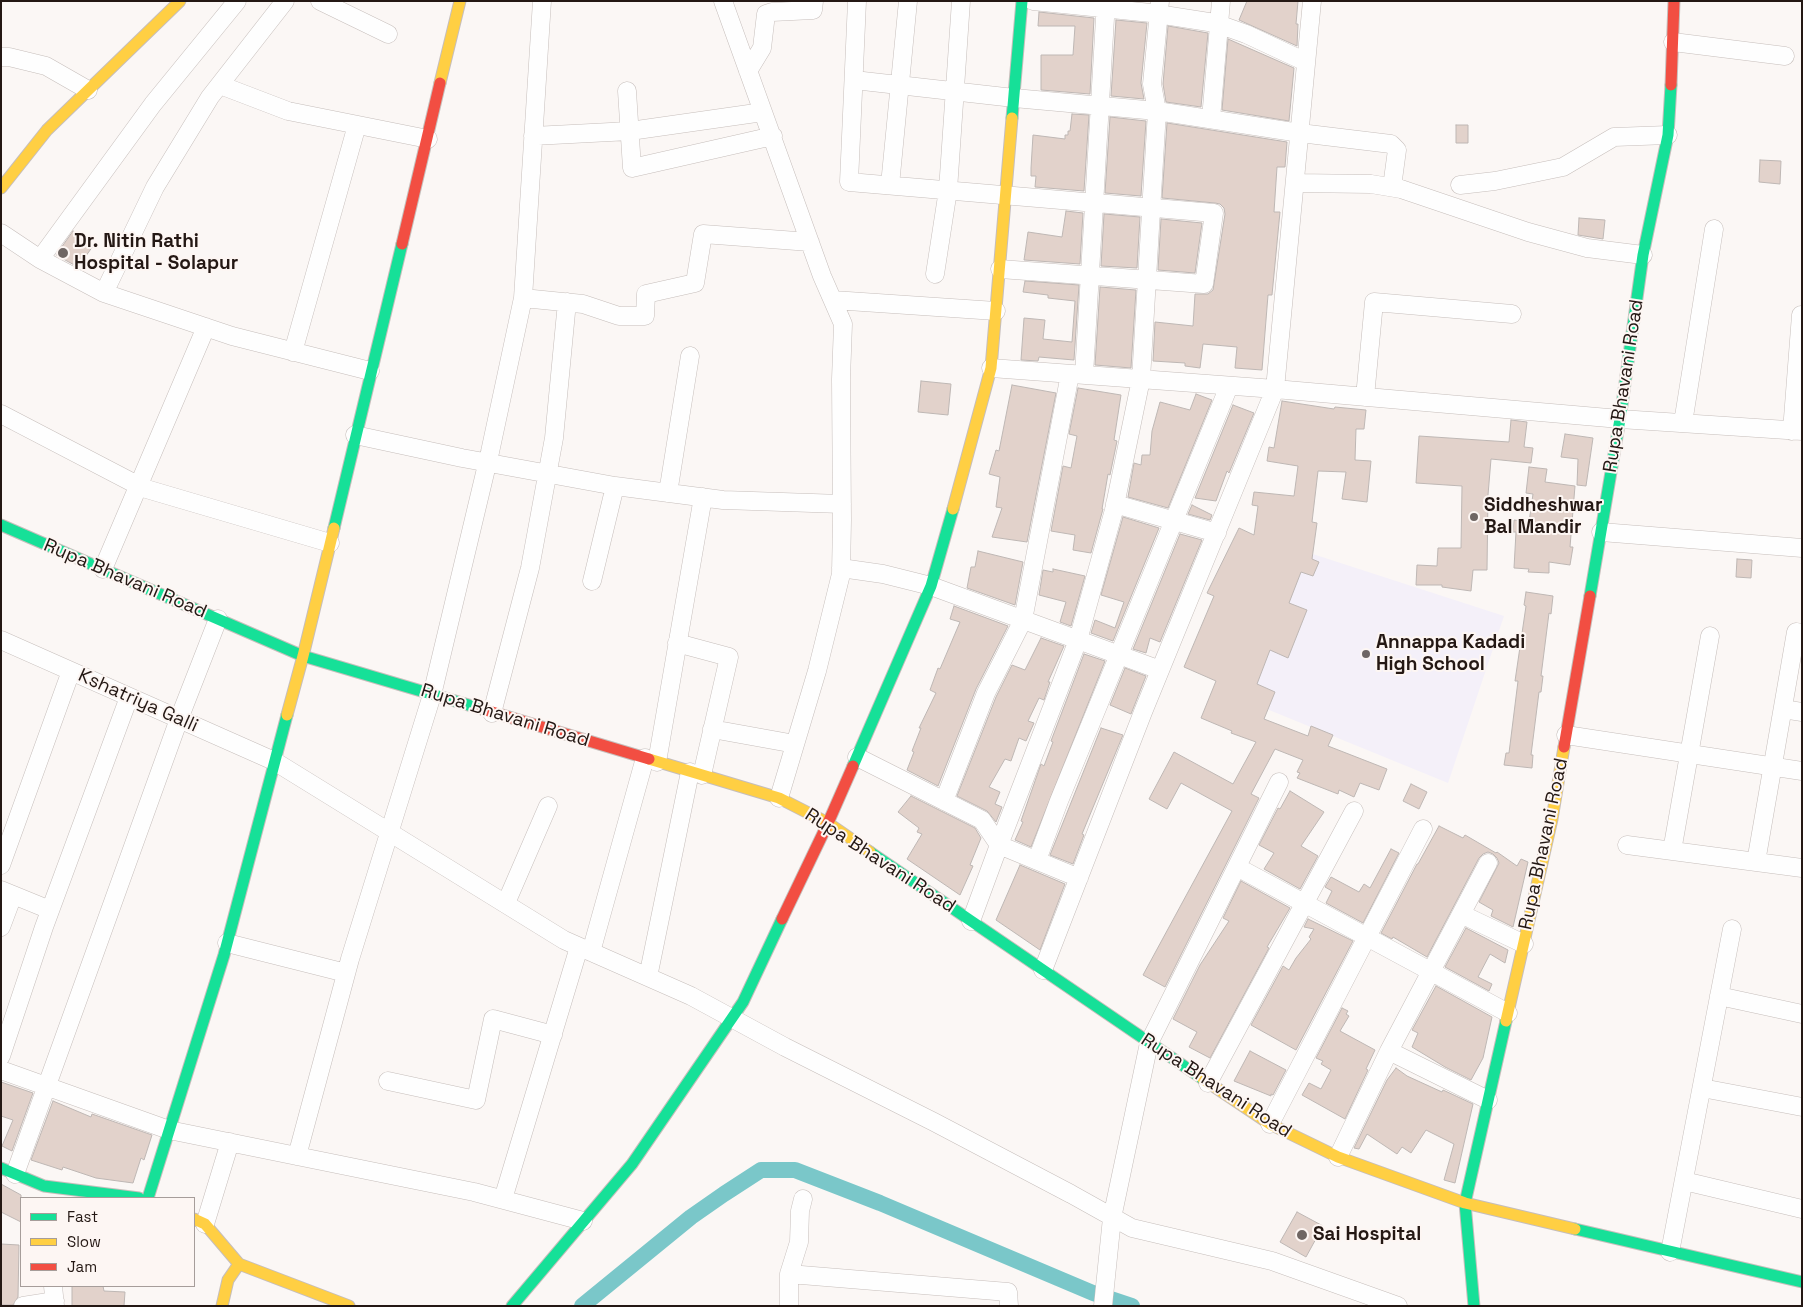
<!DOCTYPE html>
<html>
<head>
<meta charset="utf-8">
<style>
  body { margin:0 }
  #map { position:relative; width:1803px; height:1307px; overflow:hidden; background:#fbf7f5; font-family:"Space Grotesk",sans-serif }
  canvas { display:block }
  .frame { position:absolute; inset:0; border:2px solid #241814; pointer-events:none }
  .legend { position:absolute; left:20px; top:1197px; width:175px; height:90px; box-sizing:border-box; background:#fdf6f3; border:1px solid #a69d9a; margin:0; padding:6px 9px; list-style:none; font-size:15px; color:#241814 }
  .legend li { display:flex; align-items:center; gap:10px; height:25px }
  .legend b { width:25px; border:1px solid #a69d9a }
</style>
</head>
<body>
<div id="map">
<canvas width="1803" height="1307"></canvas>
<div class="frame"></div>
<ul class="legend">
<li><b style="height:6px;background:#16e098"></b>Fast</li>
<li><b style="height:6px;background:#ffcf43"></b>Slow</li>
<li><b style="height:6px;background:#f24e42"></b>Jam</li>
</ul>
</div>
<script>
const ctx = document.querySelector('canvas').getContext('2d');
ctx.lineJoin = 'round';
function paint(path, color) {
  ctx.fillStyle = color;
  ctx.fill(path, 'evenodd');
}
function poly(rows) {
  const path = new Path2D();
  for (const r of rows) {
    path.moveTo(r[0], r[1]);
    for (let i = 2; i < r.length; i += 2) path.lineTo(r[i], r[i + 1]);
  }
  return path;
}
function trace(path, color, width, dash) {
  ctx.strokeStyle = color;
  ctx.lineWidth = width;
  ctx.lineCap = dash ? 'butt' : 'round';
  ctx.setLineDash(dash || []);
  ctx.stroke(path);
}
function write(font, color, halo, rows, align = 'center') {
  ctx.font = font + ' "Space Grotesk",sans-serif';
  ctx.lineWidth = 4;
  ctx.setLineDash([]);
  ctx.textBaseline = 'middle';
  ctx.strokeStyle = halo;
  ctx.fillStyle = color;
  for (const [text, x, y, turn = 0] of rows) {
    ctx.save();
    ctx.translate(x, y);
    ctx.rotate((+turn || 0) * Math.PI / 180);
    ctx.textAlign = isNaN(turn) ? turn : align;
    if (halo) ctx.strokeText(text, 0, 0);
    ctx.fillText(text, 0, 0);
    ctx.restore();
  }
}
paint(poly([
  [1285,545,1504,616,1448,783,1225,692]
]), '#f4f0f9');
trace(poly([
  [582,1306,691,1217,724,1194,761,1170,795,1170,880,1203,1093,1293,1132,1306]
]), '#7ac7c9', 16);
const building = poly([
  [1247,1,1298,1,1296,24,1298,24,1297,46,1239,20,1247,1],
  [1039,12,1094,18,1090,94,1041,90,1041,55,1073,55,1075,26,1038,26,1039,12],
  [1116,20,1147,23,1141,83,1144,99,1111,96,1116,20],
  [1168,26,1208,33,1201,107,1166,102,1163,84,1168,26],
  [1228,39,1294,68,1289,121,1222,110,1228,39],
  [1072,114,1089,115,1084,191,1035,187,1036,176,1031,176,1031,168,1033,135,1065,139,1065,135,1068,135,1068,131,1070,131,1072,114],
  [1110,117,1146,121,1141,196,1105,193,1110,117],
  [1167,123,1287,142,1285,167,1277,167,1274,212,1280,212,1272,295,1268,295,1262,370,1235,368,1237,347,1203,344,1200,368,1185,366,1185,363,1153,361,1155,322,1193,326,1195,294,1208,294,1213,290,1225,214,1224,208,1220,204,1215,203,1162,198,1167,123],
  [1456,125,1468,125,1468,143,1456,143,1456,125],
  [1760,160,1781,161,1780,184,1759,182,1760,160],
  [1066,211,1083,213,1080,264,1024,260,1028,232,1062,237,1066,211],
  [1104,214,1140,217,1137,268,1101,266,1104,214],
  [1579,218,1605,220,1603,239,1578,235,1579,218],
  [1161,219,1202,223,1195,273,1158,270,1161,219],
  [73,231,93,246,78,267,56,255,73,231],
  [1025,281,1079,285,1074,360,1039,357,1038,361,1021,360,1024,318,1045,320,1043,339,1072,342,1075,301,1048,298,1048,295,1023,292,1025,281],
  [1100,287,1136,290,1131,368,1095,365,1100,287],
  [921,381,951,384,948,415,918,412,921,381],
  [1012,385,1056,393,1027,542,992,537,1002,508,996,507,1000,477,989,474,996,450,999,451,1012,385],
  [1078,388,1121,395,1114,440,1117,441,1110,475,1108,474,1102,509,1103,509,1091,553,1073,550,1075,535,1051,531,1063,466,1071,468,1077,436,1069,434,1078,388],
  [1196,394,1212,400,1168,508,1128,497,1134,463,1141,465,1142,455,1150,455,1152,431,1160,402,1190,410,1196,394],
  [1282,401,1334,409,1335,407,1366,410,1364,429,1356,429,1355,460,1371,461,1367,502,1342,499,1346,472,1318,471,1312,522,1317,523,1312,559,1319,562,1313,576,1301,572,1289,603,1307,610,1288,658,1270,650,1257,684,1275,692,1264,719,1308,736,1311,726,1333,735,1328,746,1387,769,1379,790,1360,783,1354,797,1339,790,1338,794,1297,778,1300,773,1297,772,1303,760,1275,749,1251,794,1259,798,1165,987,1143,975,1232,811,1181,783,1167,809,1149,799,1174,752,1233,784,1256,742,1231,733,1232,731,1201,718,1216,681,1184,667,1214,596,1207,593,1239,528,1254,535,1258,506,1252,505,1254,492,1294,496,1298,466,1267,461,1269,447,1274,448,1282,401],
  [1233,405,1254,413,1229,473,1227,471,1216,501,1195,498,1233,405],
  [1511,420,1527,422,1524,447,1533,448,1531,463,1491,459,1488,495,1487,570,1473,570,1471,591,1442,587,1442,585,1416,585,1417,565,1437,566,1438,548,1461,548,1462,486,1416,483,1419,436,1509,442,1511,420],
  [1565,434,1593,438,1586,486,1577,485,1578,459,1561,457,1565,434],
  [1529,467,1547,469,1545,482,1575,486,1570,547,1573,547,1570,565,1549,562,1549,573,1528,572,1529,569,1514,568,1516,532,1513,532,1514,520,1529,522,1533,494,1526,493,1529,467],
  [1192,505,1212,515,1210,520,1188,514,1192,505],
  [1123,517,1159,528,1113,641,1091,633,1095,620,1115,628,1124,602,1101,595,1123,517],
  [1180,534,1202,540,1160,642,1150,638,1146,653,1133,649,1180,534],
  [978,551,1023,562,1015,605,967,588,971,567,975,567,978,551],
  [1737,559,1752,560,1751,578,1736,577,1737,559],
  [1053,569,1085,576,1071,626,1060,622,1066,602,1039,595,1043,570,1053,572,1053,569],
  [1526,592,1553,596,1551,614,1549,613,1541,676,1543,676,1541,692,1539,692,1531,755,1533,755,1532,768,1504,765,1506,753,1509,753,1518,681,1515,681,1526,606,1524,605,1526,592],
  [954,606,1008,626,976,689,938,786,907,770,914,752,912,751,921,728,919,728,936,693,930,690,938,668,940,669,960,622,950,619,954,606],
  [1041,638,1064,646,1048,682,1050,682,1044,700,1039,698,1028,721,1034,723,1026,741,1019,738,1011,761,1005,759,989,787,1000,792,995,804,1002,807,996,822,987,811,957,796,996,697,1012,665,1025,670,1041,638],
  [1084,654,1105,661,1031,847,1015,840,1023,822,1021,821,1041,764,1044,766,1053,742,1051,741,1084,654],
  [1125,668,1146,676,1131,714,1110,705,1125,668],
  [1101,728,1123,735,1082,834,1084,835,1073,864,1050,855,1101,728],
  [1411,784,1427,792,1419,809,1403,801,1411,784],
  [1290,791,1324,812,1301,846,1318,856,1300,889,1264,869,1274,853,1259,845,1278,808,1280,809,1290,791],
  [911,796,975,828,981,838,970,865,973,866,960,895,907,859,922,834,917,832,919,828,898,812,911,796],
  [1439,826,1463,838,1465,835,1496,853,1497,852,1517,866,1521,859,1528,862,1513,927,1491,916,1493,910,1479,902,1499,863,1497,858,1493,854,1488,852,1483,854,1479,858,1427,957,1393,937,1392,939,1381,933,1417,864,1418,864,1439,826],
  [1391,849,1399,853,1363,923,1326,903,1332,891,1325,887,1331,877,1359,892,1364,884,1370,888,1391,849],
  [1020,865,1065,884,1040,950,996,920,1020,865],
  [1241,881,1290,908,1267,947,1269,948,1210,1058,1189,1047,1197,1032,1173,1019,1200,965,1229,921,1223,918,1241,881],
  [1308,919,1353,941,1296,1050,1251,1025,1283,966,1289,970,1296,958,1311,939,1309,937,1314,929,1304,927,1308,919],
  [1466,928,1508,950,1505,963,1490,954,1478,977,1492,984,1489,991,1445,967,1466,928],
  [1436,986,1492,1017,1483,1058,1471,1080,1445,1067,1412,1047,1418,1033,1412,1030,1436,986],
  [1342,1008,1348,1011,1346,1014,1349,1016,1340,1031,1375,1050,1366,1069,1368,1070,1345,1119,1302,1095,1309,1083,1321,1089,1331,1070,1321,1064,1323,1061,1316,1058,1342,1008],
  [1250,1051,1286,1070,1273,1095,1271,1094,1271,1096,1234,1081,1250,1051],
  [1396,1068,1407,1076,1442,1092,1443,1090,1473,1104,1455,1183,1444,1180,1454,1144,1426,1130,1411,1153,1402,1147,1397,1154,1367,1134,1359,1149,1354,1148,1387,1080,1396,1068],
  [1,1082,33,1093,12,1151,2,1146,13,1120,1,1116,1,1082],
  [53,1101,91,1117,92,1114,152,1135,144,1160,141,1158,133,1183,96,1178,63,1167,62,1170,31,1160,53,1101],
  [1,1184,21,1195,21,1222,1,1212,1,1184],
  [1297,1212,1323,1226,1306,1257,1280,1242,1297,1212],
  [1,1244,19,1245,18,1297,13,1305,1,1305,1,1244],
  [72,1286,103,1286,104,1291,125,1292,124,1306,72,1306,72,1286]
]);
paint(building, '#e2d2cb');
trace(building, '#beb7b4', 1);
const street = poly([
  [320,1,388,34],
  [723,1,822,276,843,324,841,379,842,520,841,574,817,671,779,798],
  [857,1,849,182,1214,213,1204,284,1000,269],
  [1033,1,1151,13,1215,23,1246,34,1306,62],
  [1673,42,1785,56],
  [1,57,9,57,46,66,88,90],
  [748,71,762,48,766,14,772,12,813,10,814,1],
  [854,80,1014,98,1157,111,1300,133,1391,144,1397,150,1392,187],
  [220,85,288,111,428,139],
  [627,91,632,168,773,136],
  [1211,119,1221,1],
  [533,136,630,131,763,112],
  [1295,183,1371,184,1401,189,1528,232,1587,248,1643,255],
  [890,185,908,1],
  [1460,185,1495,181,1563,167,1614,137,1668,135],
  [1,233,40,259,104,293,232,336,370,371],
  [40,259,153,104,237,1],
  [935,274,948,190,961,1],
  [104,293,155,187,210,97,285,1],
  [523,298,583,304,619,316,645,316,646,294,695,283,703,234,810,242],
  [833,300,996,311],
  [293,352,357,125],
  [991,368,1275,389,1620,419,1802,431],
  [1084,375,1106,1],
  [1365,397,1374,302,1512,314],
  [1,414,143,488,330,543],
  [1683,423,1714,229],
  [1792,431,1801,315],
  [355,435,462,458,615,486,723,500,842,504],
  [668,493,690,356],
  [1115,504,1217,533],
  [1601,532,1802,548],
  [841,568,883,574,931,586,1160,670],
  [103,569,206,327],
  [592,581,615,486],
  [1,640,274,761,564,940,691,996,785,1047,934,1122,1071,1194,1132,1228,1272,1261,1398,1306],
  [677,643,729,657,702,775],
  [1783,709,1802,712],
  [492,713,530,568,554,438,567,302],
  [712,729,795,744],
  [1566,735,1802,771],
  [857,757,982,820,999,845],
  [657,762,703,497],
  [944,801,986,693,1023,620,1070,374],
  [999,845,1078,640,1114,510,1141,379,1157,111,1152,84,1160,1],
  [1627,845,1802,868],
  [1672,851,1710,636],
  [1037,860,1059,801,1229,386],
  [1756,862,1796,632,1802,633],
  [1,865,71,671],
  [1237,867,1508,1013],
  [1,890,50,910],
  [506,903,548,806],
  [1461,914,1524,944],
  [971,921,999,845,1079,878],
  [1,927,13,895],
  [227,943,346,973],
  [591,952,645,758],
  [1043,970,1143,712,1275,389,1312,1],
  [648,977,690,772],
  [1719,996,1802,1014],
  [1389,1051,1488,1100],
  [1,1056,44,927,129,697],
  [1,1070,169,1130,474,1192,583,1221],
  [388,1081,476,1100,493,1019,553,1035],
  [1208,1083,1354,811],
  [1702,1088,1802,1107],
  [1270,1124,1423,829],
  [297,1156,350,959,432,695,490,452,523,298,542,1],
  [1338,1157,1389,1051,1488,863],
  [15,1174,179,719,218,619],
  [1684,1181,1802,1209],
  [503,1199,579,947],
  [205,1224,230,1142],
  [1670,1252,1732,929],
  [789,1274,799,1242,800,1211,803,1199],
  [53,1286,55,1306],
  [23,1306,55,1301],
  [789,1306,789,1274,1008,1292,1009,1306],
  [1103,1306,1112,1218,1149,1043,1279,782]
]);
const fast = poly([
  [1012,118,1022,1],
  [1,525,303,656,482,709],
  [334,528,402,244],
  [1590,596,1620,419,1643,255,1668,135,1671,85],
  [853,766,931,586,953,509],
  [870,852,1203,1079],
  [1,1168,44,1186,139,1198],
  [148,1198,224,955,287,715],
  [1575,1229,1802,1282],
  [512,1306,632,1164,743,1002,782,919],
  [1474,1306,1465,1203,1506,1021]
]);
const slow = poly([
  [440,83,460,1],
  [1,188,47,130,180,1],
  [953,509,991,368,1012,118],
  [287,715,303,656,334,528],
  [649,759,779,798,828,823,870,852],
  [1506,1021,1552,819,1564,747],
  [1203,1079,1270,1124,1338,1157,1465,1203,1575,1229],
  [194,1219,205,1224,239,1264,349,1306],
  [222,1306,228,1280,239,1264]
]);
const jam = poly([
  [1671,85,1674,1],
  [402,244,440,83],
  [482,709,649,759],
  [1564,747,1590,596],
  [782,919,828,823,853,766]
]);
trace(street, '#c6bebb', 19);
trace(fast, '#c6bebb', 13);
trace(slow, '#c6bebb', 13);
trace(jam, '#c6bebb', 13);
trace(street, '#fefefe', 18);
trace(fast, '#16e098', 11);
trace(slow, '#ffcf43', 11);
trace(jam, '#f24e42', 11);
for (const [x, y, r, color] of [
  [63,253,6,"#6f6663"],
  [1474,517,5,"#6f6663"],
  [1366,654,5,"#6f6663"],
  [1302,1235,6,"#6f6663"]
]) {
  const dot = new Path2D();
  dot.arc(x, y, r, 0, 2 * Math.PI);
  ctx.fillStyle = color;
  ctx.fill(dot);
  trace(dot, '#fdf6f3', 2);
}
write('bold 19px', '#241814', '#fdf6f3', [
  ["Dr. Nitin Rathi",74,242],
  ["Hospital - Solapur",74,264],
  ["Siddheshwar",1484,506],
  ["Bal Mandir",1484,528],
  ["Annappa Kadadi",1376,643],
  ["High School",1376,665],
  ["Sai Hospital",1313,1235]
], 'left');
write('19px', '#241814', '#fdf6f3', [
  ["Rupa Bhavani Road",1624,386,-81],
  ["Rupa Bhavani Road",125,579,23],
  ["Kshatriya Galli",138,701,24],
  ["Rupa Bhavani Road",505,716,17],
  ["Rupa Bhavani Road",1544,844,-78],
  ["Rupa Bhavani Road",880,861,33],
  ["Rupa Bhavani Road",1216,1086,33]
]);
</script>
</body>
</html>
